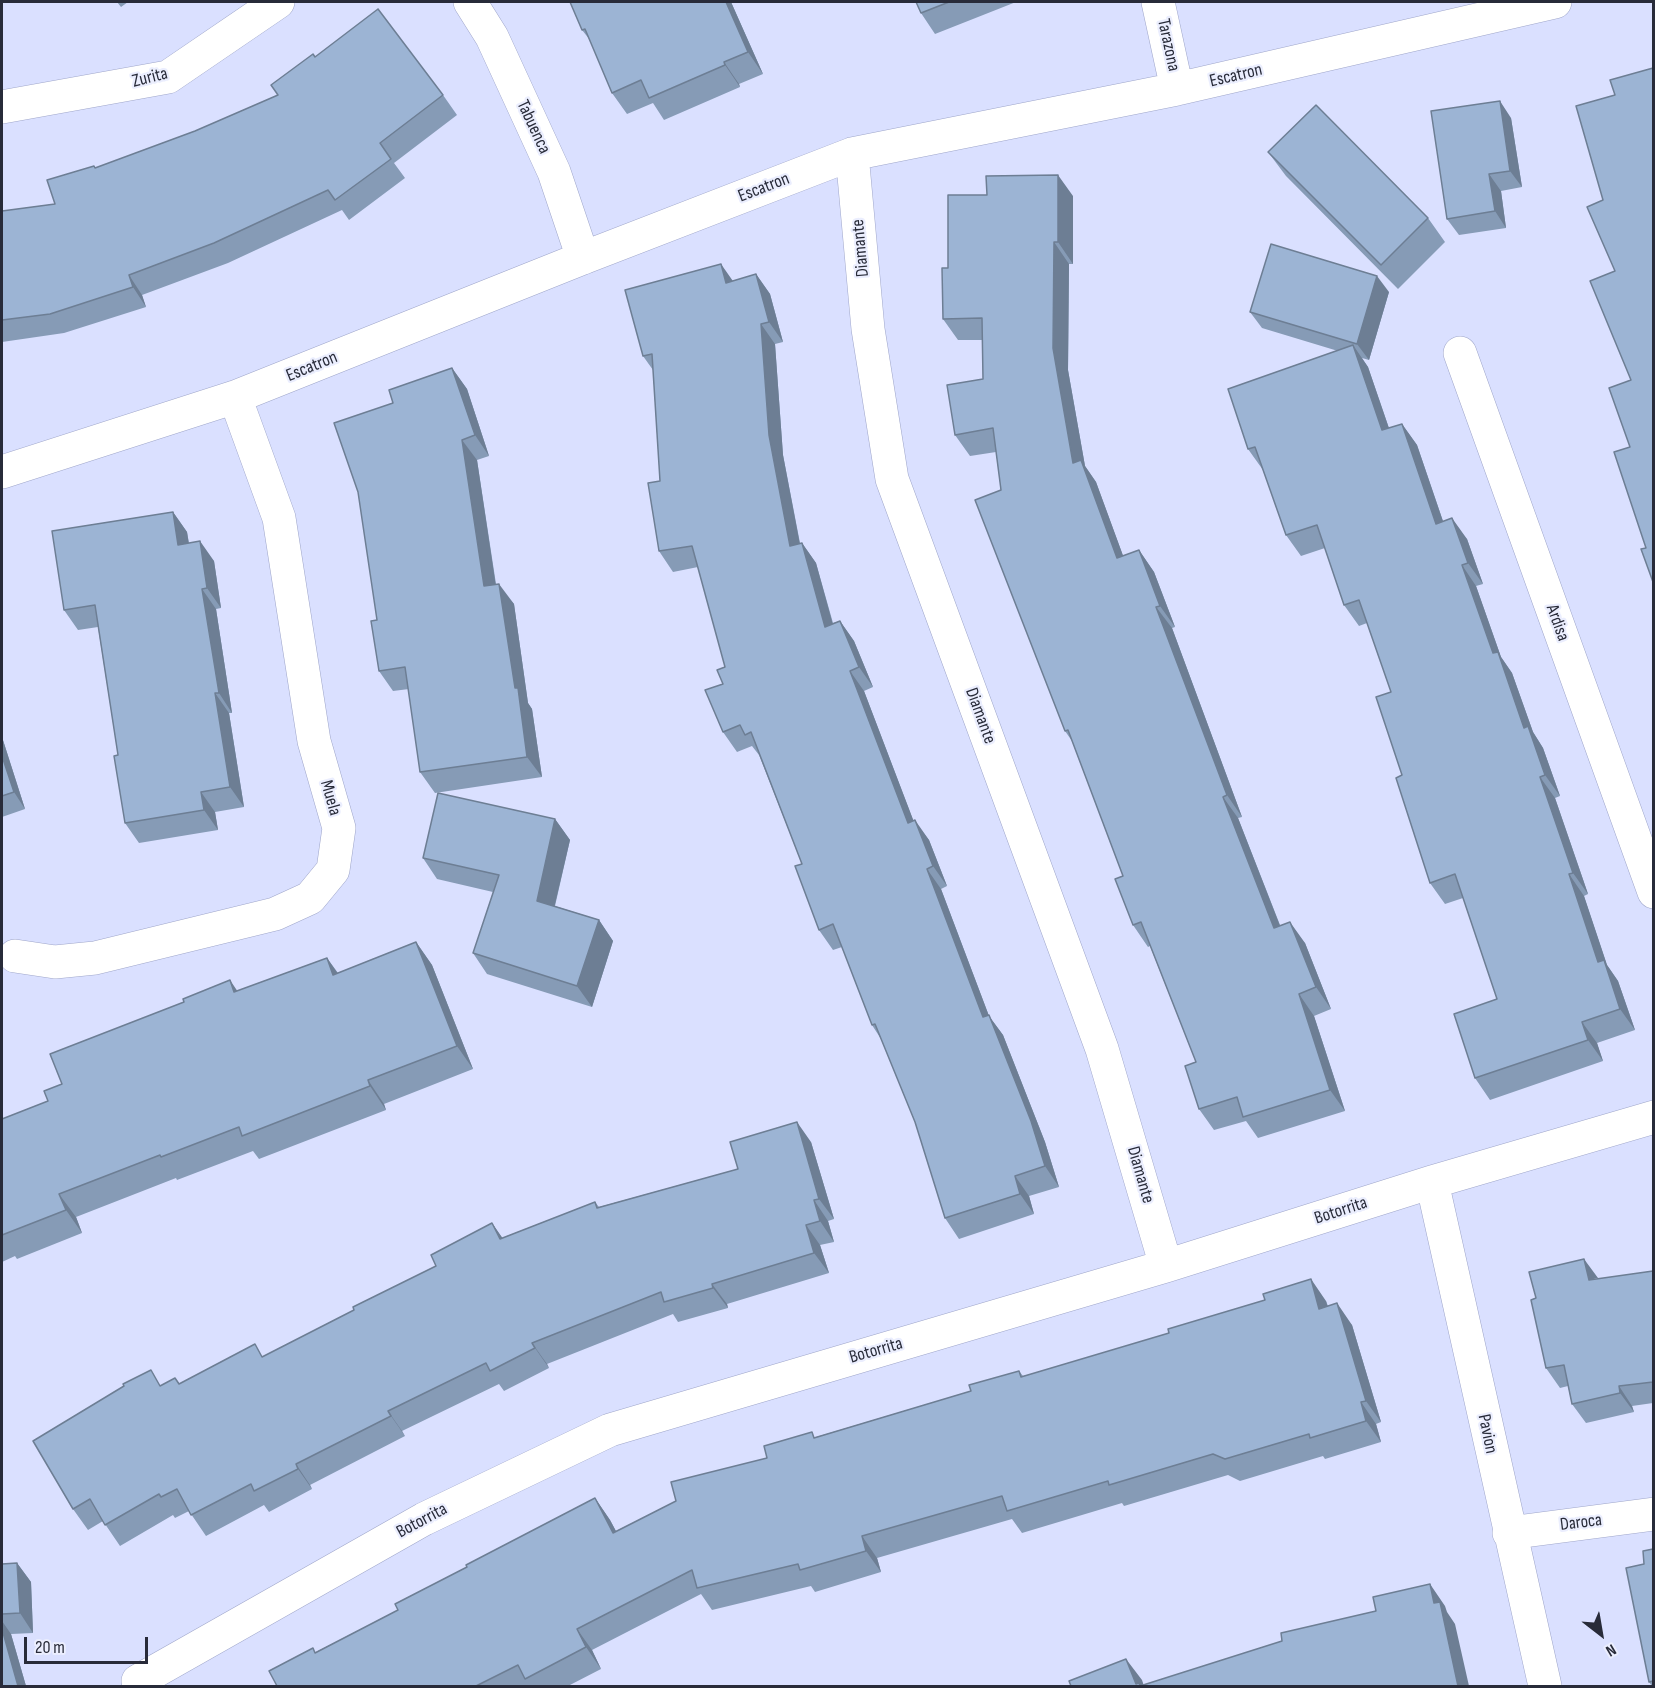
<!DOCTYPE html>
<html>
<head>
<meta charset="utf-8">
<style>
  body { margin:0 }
  #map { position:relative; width:1655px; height:1688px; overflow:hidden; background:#dae0ff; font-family:"Sofia Sans Condensed",sans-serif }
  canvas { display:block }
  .frame { position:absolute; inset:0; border:3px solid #282b39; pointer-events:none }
  .north { position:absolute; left:1571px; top:1604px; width:60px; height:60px; -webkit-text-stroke:4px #ebeefe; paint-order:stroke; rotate:149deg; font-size:16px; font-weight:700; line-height:24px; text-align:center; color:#282b39 }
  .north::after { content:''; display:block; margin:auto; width:21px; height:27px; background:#282b39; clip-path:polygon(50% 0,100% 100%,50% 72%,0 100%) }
  .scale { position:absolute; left:24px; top:1637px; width:124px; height:27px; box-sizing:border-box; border:3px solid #282b39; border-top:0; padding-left:8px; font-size:18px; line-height:21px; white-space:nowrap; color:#282b39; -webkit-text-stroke:4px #ebeefe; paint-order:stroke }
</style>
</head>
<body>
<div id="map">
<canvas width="1655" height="1688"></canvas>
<div class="frame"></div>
<div class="north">N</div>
<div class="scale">20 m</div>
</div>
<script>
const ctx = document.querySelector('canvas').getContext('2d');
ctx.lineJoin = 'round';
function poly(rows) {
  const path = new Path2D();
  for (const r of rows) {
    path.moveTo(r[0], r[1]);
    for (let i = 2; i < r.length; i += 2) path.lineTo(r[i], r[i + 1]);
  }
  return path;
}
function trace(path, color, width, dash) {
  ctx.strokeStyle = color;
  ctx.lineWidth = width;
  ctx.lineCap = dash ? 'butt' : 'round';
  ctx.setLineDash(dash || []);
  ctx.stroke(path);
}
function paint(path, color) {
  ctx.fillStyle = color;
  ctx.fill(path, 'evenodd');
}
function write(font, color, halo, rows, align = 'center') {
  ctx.font = font + ' "Sofia Sans Condensed",sans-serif';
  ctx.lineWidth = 4.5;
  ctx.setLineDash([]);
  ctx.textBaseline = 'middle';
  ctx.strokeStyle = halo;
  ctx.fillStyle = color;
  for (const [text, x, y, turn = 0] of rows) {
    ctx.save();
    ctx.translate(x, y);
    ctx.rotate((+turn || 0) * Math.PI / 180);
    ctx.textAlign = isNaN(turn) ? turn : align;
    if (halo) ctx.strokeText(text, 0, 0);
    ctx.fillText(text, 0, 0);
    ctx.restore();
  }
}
const minor = poly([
  [470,2,492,37,554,172,583,258],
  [1158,2,1177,89],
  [2,107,168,77,278,2],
  [852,154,868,329,892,479,1102,1049,1166,1266],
  [1460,353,1654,892],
  [2,472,235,397,583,258,852,154,1177,89,1555,2],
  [15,956,55,962,95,958,275,914,310,898,333,870,339,828,314,741,279,518,235,397],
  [1432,1182,1545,1686],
  [1509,1533,1654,1514],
  [138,1681,424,1519,610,1430,1166,1266,1432,1182,1654,1117]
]);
trace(minor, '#9fa6ca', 34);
trace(minor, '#fff', 33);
paint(poly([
  [117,2,128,2,121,7],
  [570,2,731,2,763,74,739,84,740,87,664,120,653,103,627,114,612,93,590,40,582,30],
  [916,2,1016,2,935,34,921,13],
  [315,57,443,95,457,115,394,163,405,178,349,220,342,210,228,263,142,295,146,307,64,333,2,342,2,211,55,204,94,166,96,168,195,131,278,95],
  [1511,118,1522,187,1501,191,1506,228,1459,235,1447,219],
  [1268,152,1428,218,1445,242,1398,289,1286,176],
  [1073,196,1073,264,1069,264,1068,370,1085,466,1096,482,1123,556,1139,550,1154,572,1175,627,1172,628,1242,817,1238,818,1280,925,1305,943,1331,1009,1314,1016,1345,1111,1258,1138,1246,1121,1214,1130,1199,1109,1196,1062,1150,946,1148,947,1133,925,1123,876,1072,741,1065,731,1001,490,996,452,970,456,955,435,983,379,982,340,958,340,943,319,948,268],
  [756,274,770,294,783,342,775,344,783,455,800,543,802,543,816,563,833,623,840,621,854,641,873,687,864,691,913,820,929,840,947,886,941,889,989,1016,1003,1035,1045,1142,1059,1187,1029,1196,1034,1214,959,1239,945,1218,915,1122,881,1039,872,1025,842,947,833,950,819,930,802,864,759,755,752,746,737,752,723,732,723,684,725,667,698,567,673,572,659,551,660,481,653,370,643,356,733,281],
  [1389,292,1369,360,1362,358,1368,367,1389,428,1402,424,1417,445,1443,521,1467,539,1483,584,1476,586,1501,657,1512,673,1533,732,1543,748,1560,796,1555,798,1588,894,1584,896,1607,965,1618,981,1635,1030,1597,1043,1603,1061,1490,1100,1475,1078,1497,999,1463,898,1445,904,1430,883,1402,775,1391,692,1367,623,1359,626,1344,605,1325,548,1301,556,1286,535,1263,470,1248,449,1338,351,1262,328,1250,312],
  [452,368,467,389,489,456,477,460,496,584,514,604,528,703,532,709,542,777,435,793,420,772,409,689,393,691,379,671,377,620,393,403],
  [173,512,187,532,189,543,214,561,221,608,216,609,232,713,229,713,244,807,215,812,218,830,139,843,125,823,118,755,98,627,78,630,64,610],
  [2,737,25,809,2,817],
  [555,819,570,840,555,906,599,920,613,941,592,1007,487,974,473,953,493,892,437,879,423,858],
  [416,942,432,965,473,1069,384,1104,386,1110,259,1159,253,1151,177,1180,176,1178,76,1217,82,1233,17,1259,15,1256,2,1262,2,1119,48,1101,62,1084,237,991,327,958,338,973],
  [811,1142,834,1219,828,1221,834,1242,820,1245,829,1273,727,1304,728,1308,678,1322,673,1314,547,1364,549,1368,504,1391,499,1384,402,1431,405,1436,310,1485,312,1489,269,1512,264,1505,206,1536,189,1511,175,1518,173,1515,120,1546,103,1521,88,1530,73,1509,124,1386,162,1385,175,1378,180,1384,264,1356,354,1310,436,1266,492,1223,502,1238,595,1202,599,1207,738,1169],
  [1653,1271,1653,1403,1632,1406,1634,1412,1586,1423,1572,1404,1568,1386,1560,1388,1546,1368,1536,1298,1598,1279],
  [1326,1301,1328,1306,1352,1325,1381,1422,1376,1424,1381,1442,1325,1459,1323,1456,1240,1481,1228,1475,1124,1506,1122,1503,1022,1533,1012,1519,877,1558,881,1572,815,1592,811,1586,712,1610,701,1594,592,1650,601,1669,568,1686,277,1686,316,1652,398,1610,467,1567,595,1498,610,1520,616,1531,767,1458,816,1437,971,1391,1019,1371,1023,1376],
  [1653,1549,1653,1686,1652,1686,1649,1682,1644,1564],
  [17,1563,31,1582,33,1633,11,1634,26,1686,2,1686,2,1564]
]), '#869bb6');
paint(poly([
  [726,2,731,2,763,74,748,52],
  [724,62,739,84,740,87,725,65],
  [1500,101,1511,118,1522,187,1510,171],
  [1489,174,1501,191,1506,228,1495,211],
  [1058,175,1073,196,1073,264,1058,242],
  [1054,242,1069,264,1068,370,1085,466,1096,482,1132,580,1117,558,1073,463,1053,348],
  [721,264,735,284,726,283],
  [756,274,770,294,783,342,769,322],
  [129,275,142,295,146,307,133,287],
  [1377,276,1389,292,1369,360,1357,344],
  [761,324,775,344,783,455,804,566,790,546,769,435],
  [1353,345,1368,367,1397,452,1382,430],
  [452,368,467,389,489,456,475,435],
  [1402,424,1417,445,1451,545,1436,524],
  [462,440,477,460,499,607,484,586],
  [173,512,187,532,192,565,178,545],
  [1452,518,1467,539,1483,584,1468,563],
  [200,541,214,561,221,608,207,588],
  [802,543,816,563,839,647,825,627],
  [1139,550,1154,572,1175,627,1160,606],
  [1462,565,1476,586,1501,657,1512,673,1533,732,1543,748,1560,796,1545,775,1524,728,1493,653],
  [499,584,514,604,528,703,532,709,542,777,527,757,515,688],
  [202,589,216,609,232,713,219,693],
  [1156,607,1172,628,1242,817,1227,795],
  [840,621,854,641,873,687,859,667],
  [850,671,864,691,922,843,908,823],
  [215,693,229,713,244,807,230,787],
  [2,737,25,809,14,792,2,756],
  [1540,777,1555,798,1588,894,1573,873],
  [201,792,215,812,218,830,204,810],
  [1223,797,1238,818,1289,949,1274,928],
  [555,819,570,840,551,921,537,901],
  [915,820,929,840,947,886,933,866],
  [927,869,941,889,989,1016,1003,1035,1045,1142,1059,1187,1045,1166,983,1017],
  [1569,874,1584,896,1607,965,1618,981,1635,1030,1620,1009,1598,962],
  [599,920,613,941,592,1007,577,986],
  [1290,922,1305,943,1331,1009,1316,987],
  [416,942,432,965,473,1069,457,1046],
  [327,958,343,981,333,975],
  [230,980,246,1004,234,992],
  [1299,994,1314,1016,1345,1111,1330,1090],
  [1582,1022,1597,1043,1603,1061,1588,1040],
  [368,1080,384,1104,386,1110,370,1086],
  [797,1122,811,1142,834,1219,819,1199],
  [1015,1176,1029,1196,1034,1214,1020,1194],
  [59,1194,76,1217,82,1233,66,1210],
  [814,1200,828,1221,834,1242,820,1221],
  [492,1223,506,1243,500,1239],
  [806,1225,820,1245,829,1273,814,1253],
  [1584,1259,1598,1278,1589,1280],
  [1311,1279,1326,1301,1334,1331,1319,1309],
  [712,1284,727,1304,728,1308,713,1288],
  [1337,1303,1352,1325,1381,1422,1366,1401],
  [532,1343,547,1364,549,1368,535,1348],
  [1619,1386,1632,1406,1634,1412,1620,1393],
  [1361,1402,1376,1424,1381,1442,1366,1421],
  [388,1411,402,1431,405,1436,391,1416],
  [296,1464,310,1485,312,1489,298,1469],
  [595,1498,610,1520,628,1554,613,1533],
  [862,1536,877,1558,881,1572,866,1551],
  [17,1563,31,1582,33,1633,20,1613],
  [1430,1584,1445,1606,1447,1612,1455,1624,1469,1686,1458,1686,1434,1603],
  [2,1621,11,1634,26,1686,18,1686,2,1629],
  [577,1629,592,1650,601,1669,586,1647],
  [1126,1659,1142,1680,1144,1686,1138,1686,1136,1684]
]), '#6d7e94');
const building = poly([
  [570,2,726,2,748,52,724,62,725,65,649,98,641,80,612,93,585,29,582,30,570,2],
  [916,2,949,2,921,13,916,2],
  [378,9,443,95,380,143,391,159,335,200,328,190,214,243,129,275,133,287,50,314,2,320,2,211,55,204,47,180,94,166,95,168,195,131,278,95,271,85,313,54,315,57,378,9],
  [1653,68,1653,582,1641,549,1646,548,1614,452,1630,447,1609,388,1631,380,1590,281,1615,271,1587,207,1603,200,1576,106,1615,95,1610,80,1653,68],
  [1500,101,1510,171,1489,174,1495,211,1447,219,1431,111,1500,101],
  [1316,105,1428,218,1381,265,1268,152,1316,105],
  [1058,175,1058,242,1054,242,1053,348,1073,463,1081,460,1117,558,1139,550,1160,606,1156,607,1227,795,1223,797,1274,928,1290,922,1316,987,1299,994,1330,1090,1243,1117,1237,1097,1199,1109,1185,1066,1196,1062,1141,922,1133,925,1115,879,1123,876,1068,730,1065,731,975,500,1001,490,993,428,955,435,947,385,983,379,982,318,943,319,942,268,948,268,948,195,987,195,986,176,1058,175],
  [1271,244,1377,276,1357,344,1250,312,1271,244],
  [721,264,726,283,756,274,769,322,761,324,769,435,790,546,802,543,825,627,840,621,859,667,850,671,908,823,915,820,933,866,927,869,983,1017,989,1015,1031,1121,1045,1166,1015,1176,1020,1194,945,1218,915,1122,875,1024,872,1025,833,924,819,930,795,866,802,864,751,732,745,735,740,725,723,732,705,690,723,684,717,670,725,667,692,546,659,551,648,483,660,481,652,354,643,356,625,290,721,264],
  [1353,345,1382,430,1402,424,1436,524,1452,518,1468,563,1462,565,1493,653,1498,652,1524,728,1528,726,1545,775,1540,777,1573,873,1569,874,1598,962,1604,960,1620,1009,1582,1022,1588,1040,1475,1078,1454,1014,1497,999,1455,874,1430,883,1396,778,1402,775,1376,697,1391,692,1359,600,1344,605,1317,525,1286,535,1255,447,1248,449,1228,389,1353,345],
  [452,368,475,435,462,440,484,586,499,584,515,688,518,688,527,757,420,772,405,667,379,671,371,621,377,620,358,492,334,423,393,403,389,390,452,368],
  [173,512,178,545,200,541,207,588,202,589,219,693,215,693,230,787,201,792,204,810,125,823,114,756,118,755,95,605,64,610,52,531,173,512],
  [2,756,14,792,2,796,2,756],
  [438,793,555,819,537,901,599,920,577,986,473,953,499,875,423,858,438,793],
  [416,942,457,1046,368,1080,370,1086,242,1136,239,1127,161,1157,160,1155,59,1194,66,1210,2,1235,2,1119,48,1101,44,1091,62,1084,50,1054,184,1002,183,999,230,980,234,992,327,958,333,975,416,942],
  [797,1122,819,1199,814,1200,820,1221,806,1225,814,1253,712,1284,713,1288,664,1302,661,1292,532,1343,535,1348,490,1371,486,1363,388,1411,391,1416,296,1464,298,1469,254,1491,251,1484,191,1515,177,1489,161,1497,159,1494,105,1525,90,1499,73,1509,33,1441,124,1386,123,1384,151,1370,160,1386,175,1378,179,1384,255,1344,262,1357,354,1310,353,1307,436,1266,431,1255,492,1223,500,1239,595,1202,597,1208,738,1169,730,1142,797,1122],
  [1584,1259,1589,1280,1653,1271,1653,1382,1619,1386,1620,1393,1572,1404,1564,1365,1546,1368,1531,1300,1536,1298,1529,1272,1584,1259],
  [1311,1279,1319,1309,1337,1303,1366,1401,1361,1402,1366,1421,1310,1438,1309,1434,1225,1459,1213,1454,1109,1485,1108,1481,1007,1511,1002,1496,862,1536,866,1551,800,1570,798,1564,697,1588,692,1570,577,1629,586,1647,525,1679,518,1665,476,1686,277,1686,269,1671,313,1648,315,1653,398,1610,395,1604,467,1567,466,1565,595,1498,613,1533,676,1501,671,1482,767,1458,764,1446,812,1432,814,1438,971,1391,969,1385,1019,1371,1021,1377,1169,1333,1168,1329,1265,1300,1263,1294,1311,1279],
  [1653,1549,1653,1681,1649,1682,1626,1568,1644,1564,1643,1551,1653,1549],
  [17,1563,20,1613,2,1614,2,1564,17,1563],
  [1430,1584,1434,1603,1440,1602,1458,1686,1071,1686,1069,1681,1126,1659,1136,1684,1139,1683,1140,1686,1282,1641,1281,1633,1376,1611,1373,1597,1430,1584],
  [2,1629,18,1686,2,1686,2,1629]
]);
paint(building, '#9cb4d4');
trace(building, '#6d7e94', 1.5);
write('18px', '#282b39', '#ebeefe', [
  ["Tarazona",1168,45,78],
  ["Escatron",1236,76,-13],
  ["Zurita",150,78,-14],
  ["Tabuenca",533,127,65],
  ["Escatron",764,188,-21],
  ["Diamante",861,248,-95],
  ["Escatron",312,367,-22],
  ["Ardisa",1557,623,70],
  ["Diamante",980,716,70],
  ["Muela",330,798,74],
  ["Diamante",1140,1175,74],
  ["Botorrita",1341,1211,-18],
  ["Botorrita",876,1351,-16],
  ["Pavion",1487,1434,78],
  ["Botorrita",422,1521,-28],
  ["Daroca",1581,1523,-7]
]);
</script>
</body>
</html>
